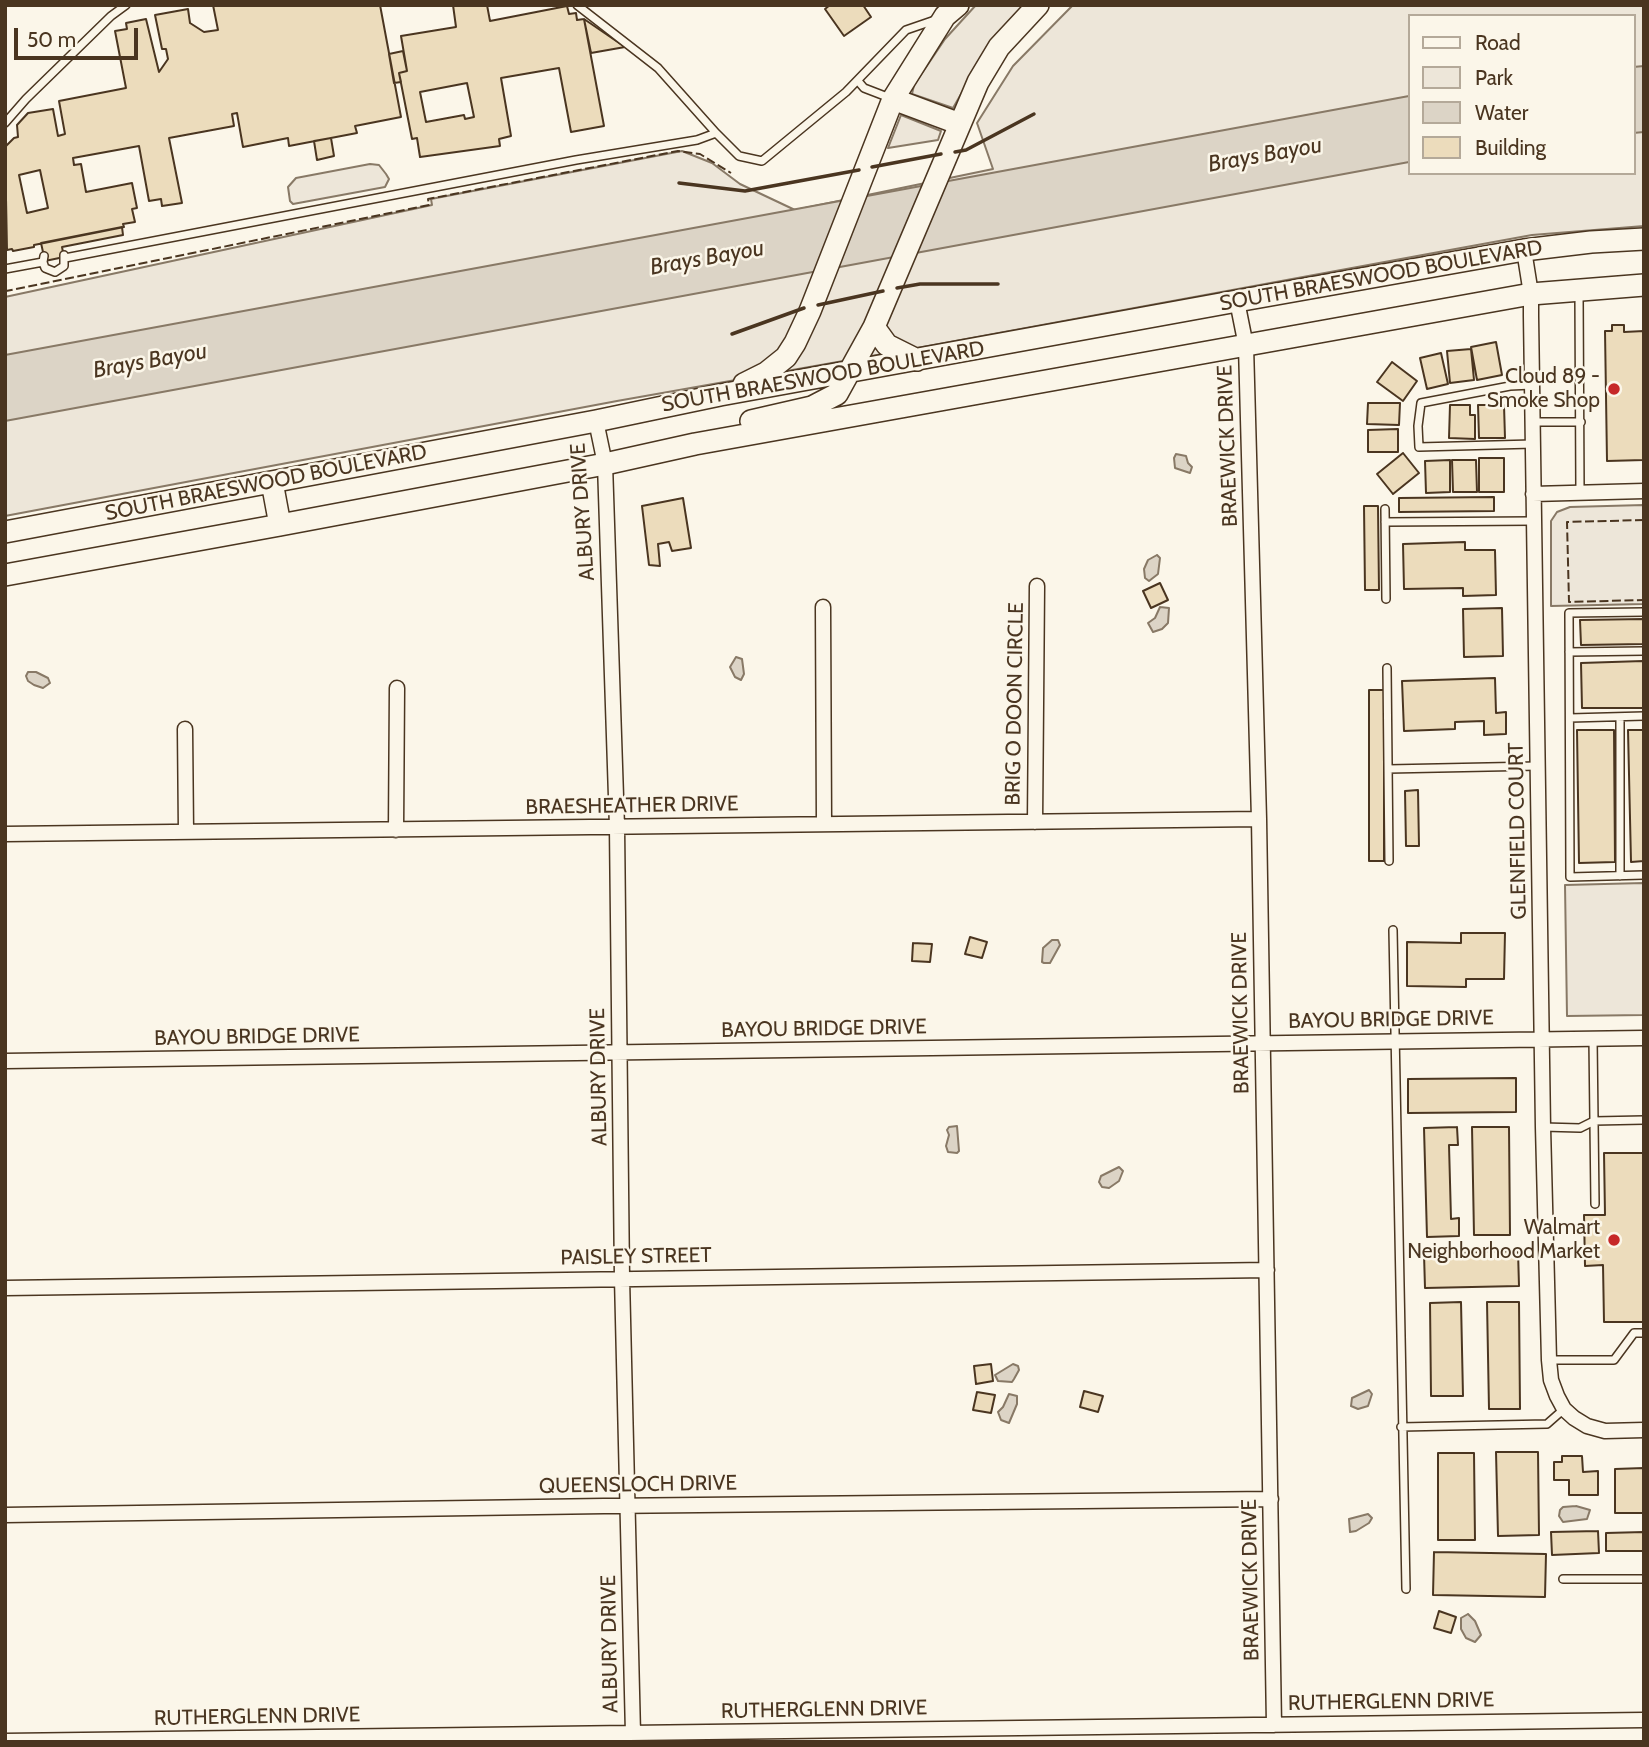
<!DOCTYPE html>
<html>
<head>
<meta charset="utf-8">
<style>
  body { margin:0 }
  #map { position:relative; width:1649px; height:1747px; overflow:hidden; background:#fbf6e9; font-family:Cabin,sans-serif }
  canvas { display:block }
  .frame { position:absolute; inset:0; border:7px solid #4a3520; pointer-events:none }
  .legend { position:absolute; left:1408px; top:14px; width:228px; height:161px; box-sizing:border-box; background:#fbf6e9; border:2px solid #b4a999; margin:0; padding:9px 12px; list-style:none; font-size:21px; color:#4a3520 }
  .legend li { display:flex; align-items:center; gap:14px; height:35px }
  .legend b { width:35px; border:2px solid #b4a999 }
  .scale { position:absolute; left:14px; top:28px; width:124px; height:32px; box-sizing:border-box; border:4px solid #4a3520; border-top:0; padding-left:9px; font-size:21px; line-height:24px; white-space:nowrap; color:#4a3520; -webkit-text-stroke:5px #fbf6e9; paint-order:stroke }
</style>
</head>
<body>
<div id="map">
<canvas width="1649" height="1747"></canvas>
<div class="frame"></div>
<ul class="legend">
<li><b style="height:9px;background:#fbf6e9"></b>Road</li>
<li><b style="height:19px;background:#ede6d9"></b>Park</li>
<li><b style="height:19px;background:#dcd4c6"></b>Water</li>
<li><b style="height:19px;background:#ecdcbc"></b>Building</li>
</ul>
<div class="scale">50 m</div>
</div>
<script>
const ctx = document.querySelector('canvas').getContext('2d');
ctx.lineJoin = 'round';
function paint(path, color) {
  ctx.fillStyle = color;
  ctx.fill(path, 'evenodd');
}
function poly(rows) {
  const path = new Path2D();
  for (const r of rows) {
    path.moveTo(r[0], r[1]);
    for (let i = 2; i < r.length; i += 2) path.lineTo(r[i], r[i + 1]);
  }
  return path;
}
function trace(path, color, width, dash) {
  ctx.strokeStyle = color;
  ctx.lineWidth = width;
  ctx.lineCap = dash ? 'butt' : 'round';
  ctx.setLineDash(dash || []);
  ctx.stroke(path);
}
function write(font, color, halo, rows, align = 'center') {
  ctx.font = font + ' Cabin,sans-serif';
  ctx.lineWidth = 5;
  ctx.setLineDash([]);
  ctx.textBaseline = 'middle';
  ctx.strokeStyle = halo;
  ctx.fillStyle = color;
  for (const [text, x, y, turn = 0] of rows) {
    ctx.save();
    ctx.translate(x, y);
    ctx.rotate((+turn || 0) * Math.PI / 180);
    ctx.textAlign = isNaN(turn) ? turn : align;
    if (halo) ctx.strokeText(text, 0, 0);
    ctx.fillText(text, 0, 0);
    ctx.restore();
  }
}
const green = poly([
  [976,5,1026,5,983,56,953,108,912,94,914,85,945,39,976,5],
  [1073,5,1644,5,1644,226,1532,235,1428,254,928,346,617,401,5,516,5,297,432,205,431,199,682,151,712,163,740,184,795,210,993,169,977,123,1013,66,1073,5],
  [1409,16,1633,16,1633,173,1409,173,1409,16],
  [901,115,941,131,938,140,888,148,901,115],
  [370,164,379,165,386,174,389,179,385,187,293,204,290,201,288,187,296,178,370,164],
  [1644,505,1644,604,1551,606,1551,521,1557,512,1570,507,1644,505],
  [1644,883,1644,1015,1567,1016,1565,885,1644,883]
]);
paint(green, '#ede6d9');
trace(green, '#887966', 2);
const water = poly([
  [1644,66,1644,132,1633,133,1633,67,1644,66],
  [1409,96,1409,162,5,421,5,355,1409,96],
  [1176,454,1186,456,1188,463,1192,467,1190,473,1175,468,1174,458,1176,454],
  [1157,555,1160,558,1158,574,1149,581,1145,578,1144,569,1148,560,1157,555],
  [1160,607,1169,608,1168,623,1162,629,1153,632,1148,623,1155,618,1160,607],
  [736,657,742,659,744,674,741,680,735,677,730,667,736,657],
  [28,672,36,672,48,678,50,683,43,688,34,685,28,681,26,676,28,672],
  [1052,940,1058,940,1060,945,1050,963,1044,963,1042,962,1043,948,1052,940],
  [957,1126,959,1151,957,1153,948,1152,946,1146,949,1135,947,1130,949,1127,957,1126],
  [1119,1167,1123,1171,1119,1181,1109,1188,1102,1187,1099,1182,1101,1176,1119,1167],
  [1013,1364,1018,1366,1019,1370,1014,1379,1012,1382,998,1381,995,1375,1013,1364],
  [1369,1390,1372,1394,1368,1406,1358,1409,1351,1406,1352,1398,1369,1390],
  [1009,1394,1017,1396,1017,1404,1009,1423,1001,1420,998,1412,1003,1407,1009,1394],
  [1576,1506,1590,1510,1587,1519,1563,1522,1559,1516,1560,1510,1563,1507,1576,1506],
  [1368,1514,1372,1518,1369,1523,1356,1531,1350,1532,1349,1519,1368,1514],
  [1468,1614,1475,1621,1481,1635,1475,1642,1466,1638,1461,1629,1461,1618,1468,1614]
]);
paint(water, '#dcd4c6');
trace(water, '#887966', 2);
const building = poly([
  [213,5,380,5,401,117,355,126,357,133,289,146,288,138,243,147,237,113,232,114,234,126,169,138,182,203,162,206,161,199,149,201,139,146,73,158,74,165,81,164,86,192,132,183,137,208,132,209,135,222,123,224,124,227,34,245,34,247,13,251,12,249,7,250,5,147,14,138,18,137,17,125,28,113,53,109,58,136,65,134,59,101,126,88,115,31,127,29,126,23,146,19,159,72,168,59,166,49,162,49,155,15,188,9,190,23,204,32,218,30,213,5],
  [40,170,48,208,27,213,19,175,40,170],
  [453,5,487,5,490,21,567,6,569,14,576,13,577,20,584,19,604,126,571,132,559,68,501,78,511,136,499,139,500,146,420,157,417,138,412,139,399,73,407,71,401,36,456,27,453,5],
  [467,83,474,117,465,119,464,115,426,122,420,92,467,83],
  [830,5,863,5,871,17,844,36,825,9,830,5],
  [584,19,625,47,591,53,584,19],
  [403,51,407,71,399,73,401,82,394,83,389,54,403,51],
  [331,138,334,156,317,160,314,141,331,138],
  [122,227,123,235,62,247,64,257,45,261,41,243,122,227],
  [1612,325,1624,325,1624,332,1644,331,1644,460,1607,461,1605,331,1612,331,1612,325],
  [1496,342,1502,375,1477,380,1471,347,1496,342],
  [1471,349,1474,380,1450,383,1447,351,1471,349],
  [1441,353,1448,384,1427,389,1420,358,1441,353],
  [1392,362,1417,381,1403,401,1377,382,1392,362],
  [1368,403,1400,403,1399,425,1367,424,1368,403],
  [1450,405,1470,405,1470,415,1475,415,1475,439,1449,438,1450,405],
  [1478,405,1504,405,1505,438,1479,438,1478,405],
  [1398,429,1398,452,1368,452,1368,430,1398,429],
  [1403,453,1419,473,1393,494,1377,474,1403,453],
  [1479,458,1504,458,1504,492,1479,492,1479,458],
  [1450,460,1450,492,1426,493,1425,461,1450,460],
  [1452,460,1476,460,1477,492,1453,492,1452,460],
  [1494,497,1494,511,1399,512,1399,498,1494,497],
  [683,498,691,548,672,551,669,542,658,544,660,566,649,565,642,506,683,498],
  [1364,506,1378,506,1379,590,1365,590,1364,506],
  [1465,542,1465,550,1495,550,1496,595,1463,596,1463,588,1404,589,1403,544,1465,542],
  [1160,583,1168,600,1151,608,1143,591,1160,583],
  [1502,608,1503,656,1464,657,1463,609,1502,608],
  [1644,619,1644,644,1581,645,1580,620,1644,619],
  [1643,661,1644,708,1582,708,1581,663,1643,661],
  [1495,678,1496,713,1506,712,1506,734,1484,735,1484,721,1455,722,1455,729,1404,731,1402,681,1495,678],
  [1369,690,1384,690,1384,861,1369,861,1369,690],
  [1577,730,1614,730,1615,862,1579,863,1577,730],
  [1628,730,1644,730,1644,861,1631,862,1628,730],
  [1418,790,1419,846,1406,846,1405,791,1418,790],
  [1461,933,1505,933,1504,979,1466,979,1466,987,1407,986,1407,942,1461,943,1461,933],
  [970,937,987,942,982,958,965,954,970,937],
  [913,943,932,944,930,962,912,961,913,943],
  [1516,1078,1516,1112,1408,1113,1408,1079,1516,1078],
  [1457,1127,1458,1145,1449,1145,1451,1219,1459,1218,1459,1236,1427,1237,1424,1128,1457,1127],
  [1472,1127,1509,1127,1510,1235,1474,1235,1472,1127],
  [1604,1153,1644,1153,1644,1322,1604,1322,1603,1265,1585,1266,1584,1215,1605,1215,1604,1153],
  [1518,1251,1519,1286,1425,1288,1424,1254,1518,1251],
  [1461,1302,1463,1396,1431,1396,1430,1303,1461,1302],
  [1487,1302,1519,1302,1520,1409,1489,1409,1487,1302],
  [991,1364,993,1381,976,1384,974,1366,991,1364],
  [1084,1391,1103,1396,1098,1412,1080,1407,1084,1391],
  [977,1392,995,1395,991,1413,973,1410,977,1392],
  [1496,1452,1538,1452,1539,1535,1498,1536,1496,1452],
  [1438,1453,1474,1453,1475,1540,1438,1540,1438,1453],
  [1562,1456,1582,1456,1583,1472,1598,1471,1598,1495,1569,1495,1569,1480,1554,1480,1554,1462,1562,1462,1562,1456],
  [1644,1468,1644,1513,1615,1513,1615,1469,1644,1468],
  [1598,1531,1599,1553,1552,1555,1551,1532,1598,1531],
  [1644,1532,1644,1551,1606,1551,1606,1533,1644,1532],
  [1434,1552,1546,1554,1545,1597,1433,1595,1434,1552],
  [1439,1611,1456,1617,1451,1633,1434,1628,1439,1611]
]);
paint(building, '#ecdcbc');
trace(building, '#4a3520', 2);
const lane = poly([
  [577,5,658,68,716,133],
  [858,81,864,88,890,98],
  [5,123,26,99,111,16,126,5],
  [44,256,43,262,45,268,55,272,64,266,64,255],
  [65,258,576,160,697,140,716,133,739,156,762,161,846,92,906,30,938,19],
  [5,269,43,262],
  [1579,294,1580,492],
  [1532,385,1510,386,1421,403,1418,426,1419,447,1533,444],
  [1533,422,1581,422],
  [1385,509,1386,599],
  [1385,522,1534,521],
  [1644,612,1569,613,1570,877,1644,875],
  [1569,652,1644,651],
  [1387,668,1389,861],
  [1620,717,1620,876],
  [1570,718,1644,716],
  [1388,769,1538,766],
  [1393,930,1406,1589],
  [1593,1039,1595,1204],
  [1543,1127,1580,1128,1594,1121,1644,1120],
  [1549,1360,1614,1360,1634,1333,1644,1333],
  [1401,1427,1547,1424,1564,1409],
  [1563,1579,1644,1579]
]);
const street = poly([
  [1524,250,1531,294,1531,316,1543,1127,1549,1360,1551,1380,1557,1396,1564,1409,1574,1418,1587,1426,1605,1431,1644,1430],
  [1237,301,1246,346,1259,819,1274,1725],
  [596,421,605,464,617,827,622,1278,633,1734],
  [1533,494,1644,491],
  [823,607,824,824],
  [185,729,186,832],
  [1035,822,1037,586],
  [396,830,397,688],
  [5,834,1259,819],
  [5,1061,1644,1038],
  [5,1288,1267,1270],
  [5,1515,604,1506,1271,1499],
  [5,1741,1644,1720]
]);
const secondary = poly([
  [893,99,960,124],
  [874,327,887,345,917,360],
  [744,384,766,373,786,357,795,343,810,311,893,99,945,16,958,5],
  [751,421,812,407,837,394,874,327,978,82,999,47,1038,5],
  [272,482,280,525],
  [5,532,596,421,720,395,1237,301,1524,250,1591,242,1644,239],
  [5,575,280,525,605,464,695,444,1531,294,1644,285]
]);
trace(lane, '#4a3520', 10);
trace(street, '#4a3520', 17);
trace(secondary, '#4a3520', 24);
trace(lane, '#fbf6e9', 7);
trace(street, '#fbf6e9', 14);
trace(secondary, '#fbf6e9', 21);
trace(poly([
  [5,62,5,109],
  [5,289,6,291,429,205,428,199,678,151,700,154,731,173],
  [1644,520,1567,522,1569,602,1644,600]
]), '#4a3520', 2, [9, 3.5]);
trace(poly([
  [955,152,966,150,1034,114],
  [872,167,941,154],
  [679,183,745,191,859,170],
  [897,288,920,284,998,284],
  [818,305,883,291],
  [732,334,804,308]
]), '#4a3520', 3.5);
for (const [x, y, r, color] of [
  [1614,389,7,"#c62828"],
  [1614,1240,7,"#c62828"]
]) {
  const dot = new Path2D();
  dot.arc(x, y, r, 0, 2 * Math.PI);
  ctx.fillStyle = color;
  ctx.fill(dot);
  trace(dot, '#fbf6e9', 2.5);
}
write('21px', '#4a3520', '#fbf6e9', [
  ["SOUTH BRAESWOOD BOULEVARD",1381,276,-10],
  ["SOUTH BRAESWOOD BOULEVARD",823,377,-10],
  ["BRAEWICK DRIVE",1228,446,-92],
  ["SOUTH BRAESWOOD BOULEVARD",266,483,-11],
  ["ALBURY DRIVE",583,512,-94],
  ["BRIG O DOON CIRCLE",1015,704,-89],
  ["BRAESHEATHER DRIVE",632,806,-1],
  ["GLENFIELD COURT",1518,831,-91],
  ["BRAEWICK DRIVE",1241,1013,-91],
  ["BAYOU BRIDGE DRIVE",1391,1020,-1],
  ["BAYOU BRIDGE DRIVE",824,1029,-1],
  ["BAYOU BRIDGE DRIVE",257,1037,-1],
  ["ALBURY DRIVE",599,1077,-91],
  ["PAISLEY STREET",636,1257,-1],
  ["QUEENSLOCH DRIVE",638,1485,-1],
  ["BRAEWICK DRIVE",1251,1580,-91],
  ["ALBURY DRIVE",610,1644,-91],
  ["RUTHERGLENN DRIVE",1391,1702,-1],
  ["RUTHERGLENN DRIVE",824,1710,-1],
  ["RUTHERGLENN DRIVE",257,1717,-1]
]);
write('21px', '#4a3520', '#fbf6e9', [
  ["Cloud 89 -",1600,377],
  ["Smoke Shop",1600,401],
  ["Walmart",1600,1228],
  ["Neighborhood Market",1600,1252]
], 'right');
write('italic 23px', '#4a3520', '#fbf6e9', [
  ["Brays Bayou",1265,155,-10],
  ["Brays Bayou",707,258,-10],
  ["Brays Bayou",150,361,-10]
]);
</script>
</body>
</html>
